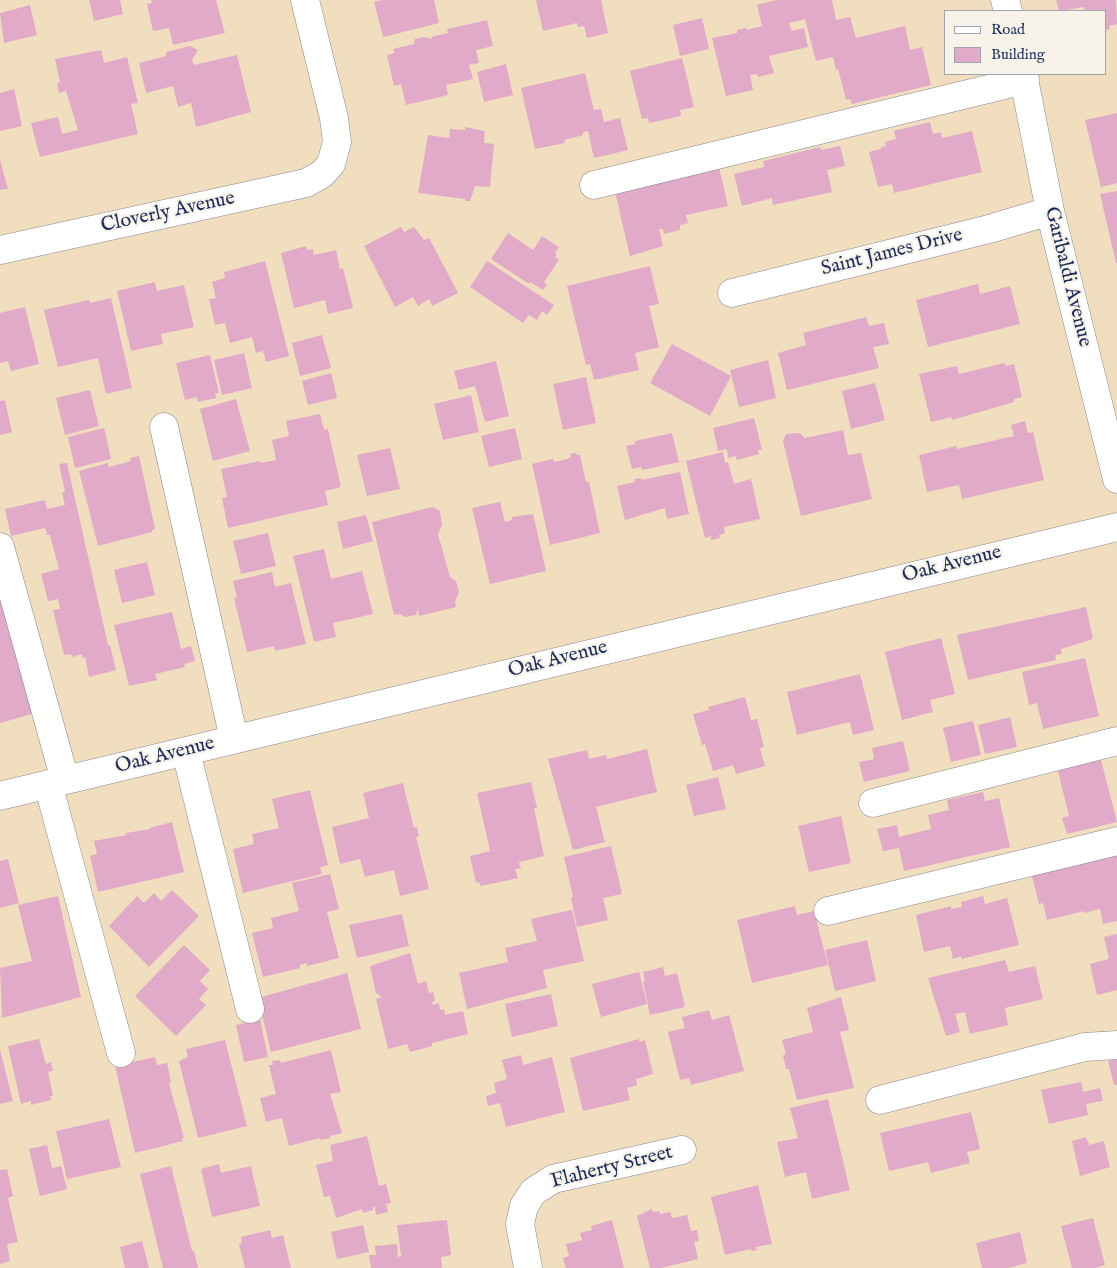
<!DOCTYPE html>
<html>
<head>
<meta charset="utf-8">
<style>
  body { margin:0 }
  #map { position:relative; width:1117px; height:1268px; overflow:hidden; background:#f1debe; font-family:"IM FELL English",serif }
  canvas { display:block }
  .legend { position:absolute; left:944px; top:10px; width:162px; height:65px; box-sizing:border-box; background:#f7f3e8; border:1px solid #9fa5b1; margin:0; padding:6px 9px; list-style:none; font-size:15px; color:#1b2f5e }
  .legend li { display:flex; align-items:center; gap:10px; height:25px }
  .legend b { width:25px; border:1px solid #9fa5b1 }
</style>
</head>
<body>
<div id="map">
<canvas width="1117" height="1268"></canvas>
<ul class="legend">
<li><b style="height:6px;background:#fff"></b>Road</li>
<li><b style="height:14px;background:#e1aac9"></b>Building</li>
</ul>
</div>
<script>
const ctx = document.querySelector('canvas').getContext('2d');
ctx.lineJoin = 'round';
function paint(path, color) {
  ctx.fillStyle = color;
  ctx.fill(path, 'evenodd');
}
function poly(rows) {
  const path = new Path2D();
  for (const r of rows) {
    path.moveTo(r[0], r[1]);
    for (let i = 2; i < r.length; i += 2) path.lineTo(r[i], r[i + 1]);
  }
  return path;
}
function trace(path, color, width, dash) {
  ctx.strokeStyle = color;
  ctx.lineWidth = width;
  ctx.lineCap = dash ? 'butt' : 'round';
  ctx.setLineDash(dash || []);
  ctx.stroke(path);
}
function write(font, color, halo, rows, align = 'center') {
  ctx.font = font + ' "IM FELL English",serif';
  ctx.lineWidth = 4.5;
  ctx.setLineDash([]);
  ctx.textBaseline = 'middle';
  ctx.strokeStyle = halo;
  ctx.fillStyle = color;
  for (const [text, x, y, turn = 0] of rows) {
    ctx.save();
    ctx.translate(x, y);
    ctx.rotate((+turn || 0) * Math.PI / 180);
    ctx.textAlign = isNaN(turn) ? turn : align;
    if (halo) ctx.strokeText(text, 0, 0);
    ctx.fillText(text, 0, 0);
    ctx.restore();
  }
}
paint(poly([
  [89,0,120,0,123,14,94,21],
  [151,0,216,0,225,33,173,45,169,28,153,31,147,4,152,3],
  [383,0,434,0,439,23,383,37,374,2],
  [536,0,601,0,608,33,587,38,584,26,578,27,577,23,543,31],
  [776,0,832,0,836,20,850,17,856,38,905,26,910,50,922,47,931,85,852,104,850,99,846,100,838,69,836,70,833,57,816,61,805,19,789,23,792,31,804,28,808,47,769,56,774,73,758,77,757,74,750,75,753,90,726,96,712,38,737,33,737,30,746,28,747,30,762,26,757,5],
  [1056,0,1116,0,1117,24,1109,26,1110,29,1106,30,1106,11,1085,11,1084,7,1059,11],
  [30,5,37,35,4,43,0,13],
  [702,18,709,49,680,56,673,25],
  [487,20,493,46,476,50,479,63,469,65,473,79,446,85,448,95,406,105,401,84,394,86,387,55,395,53,393,49,414,44,415,39,424,37,432,39,431,37,448,33,447,29],
  [190,46,198,50,192,60,194,65,237,55,251,112,196,127,191,103,178,107,173,86,146,93,139,63,166,56,166,52],
  [101,50,104,63,127,57,138,103,131,104,138,134,40,157,31,123,58,117,62,134,78,130,66,91,59,93,57,83,60,82,55,59],
  [682,58,694,107,680,110,681,116,649,123,648,118,642,119,630,71],
  [506,64,513,95,484,102,477,72],
  [585,73,594,110,601,109,604,122,620,118,628,150,594,158,588,131,583,132,583,135,564,140,565,143,535,149,521,88],
  [14,89,22,126,0,131,0,93],
  [1117,113,1117,183,1101,187,1085,120],
  [930,122,933,134,941,132,942,138,972,131,982,172,894,193,892,184,878,187,869,152,881,149,881,147,886,146,885,142,896,139,894,131],
  [465,127,485,131,484,143,494,144,490,187,475,186,470,201,465,201,465,199,418,193,428,135,449,138,450,129,465,130],
  [840,146,845,166,827,170,832,192,773,205,772,198,742,206,734,174,764,167,763,161,820,147,821,150],
  [0,160,8,189,0,190],
  [719,167,728,206,686,215,688,223,680,225,680,230,664,234,663,229,659,229,663,246,630,256,615,192],
  [1117,191,1117,263,1116,263,1100,194],
  [401,227,404,232,414,227,424,240,429,238,458,293,432,306,429,299,418,306,413,297,395,307,364,246],
  [508,233,533,250,542,236,559,247,555,253,557,254,555,257,559,260,544,282,547,284,543,290,530,282,529,284,491,259],
  [306,246,307,250,313,249,314,255,336,250,340,269,343,268,353,308,328,314,325,300,294,308,281,253],
  [265,261,289,356,266,362,263,351,256,353,252,337,230,343,225,323,215,325,209,299,216,298,212,282,225,278,224,272],
  [487,261,554,305,547,315,542,311,537,320,529,315,523,323,470,287],
  [650,266,659,304,649,306,659,347,635,353,639,370,594,380,590,364,586,365,567,286],
  [155,282,157,291,184,285,194,327,161,334,163,344,131,351,117,291],
  [978,284,980,294,1010,286,1020,324,928,347,916,300],
  [111,298,132,388,106,394,98,358,58,367,44,310,89,300,90,303],
  [25,307,39,364,11,371,8,361,0,363,0,313],
  [866,317,869,326,884,323,889,344,873,347,879,368,787,390,778,353,806,345,803,333],
  [322,335,331,368,300,376,292,343],
  [672,344,731,376,710,416,650,383],
  [244,353,252,388,222,395,214,360],
  [210,355,219,393,215,393,216,398,198,402,197,397,185,400,176,363],
  [768,360,776,398,739,407,730,370],
  [496,361,509,416,485,422,475,386,459,390,454,371],
  [1004,363,1006,366,1014,364,1022,397,1014,399,1014,402,952,420,951,417,931,422,919,374,957,366,959,374],
  [331,373,337,398,308,405,302,381],
  [586,377,596,423,563,430,553,384],
  [875,383,885,420,851,429,842,391],
  [90,390,99,426,65,435,56,398],
  [471,395,479,432,443,440,434,404],
  [236,399,250,451,213,461,200,409],
  [5,400,12,432,0,435,0,401],
  [320,414,324,430,328,429,341,487,325,491,328,505,228,528,222,498,227,497,221,469,260,461,261,463,276,460,272,440,289,436,286,421],
  [754,418,762,450,758,450,759,454,737,460,736,456,728,458,727,449,718,451,713,428],
  [1025,421,1028,433,1033,432,1044,480,962,499,959,485,927,492,919,455,956,446,957,449,1014,436,1011,425],
  [104,428,111,459,75,468,68,437],
  [515,428,522,459,489,467,481,436],
  [843,430,848,455,861,453,872,499,801,516,783,441,786,434,800,433,805,438],
  [672,433,679,462,642,470,641,467,632,469,626,446,635,444,635,441],
  [390,448,400,489,367,496,357,455],
  [723,452,725,463,728,462,734,484,751,479,760,519,724,527,725,533,719,535,720,538,711,540,711,536,705,538,686,461],
  [576,453,577,455,580,455,586,482,589,482,600,533,550,545,532,464,553,459,554,462,567,459,571,457,570,454],
  [139,456,155,529,152,530,152,532,98,546,79,471,108,463,109,467,131,461,130,458],
  [67,463,108,645,110,645,116,670,89,677,85,657,82,658,82,654,72,657,71,654,64,655,53,610,60,609,58,599,48,601,41,574,59,569,50,535,47,535,45,528,11,536,5,509,45,500,47,509,65,505,62,493,65,492,59,464],
  [680,472,689,514,667,519,665,508,625,520,617,486,635,482,634,479,641,478,641,480],
  [500,502,505,522,512,520,512,517,533,514,546,571,490,584,472,508],
  [433,507,440,511,442,525,438,534,450,577,456,581,459,593,455,601,456,607,419,616,418,609,416,615,405,617,400,614,394,615,372,522],
  [366,515,373,541,343,549,337,522],
  [268,533,276,566,241,574,233,541],
  [324,549,331,579,362,571,373,614,333,623,336,637,314,642,293,556],
  [147,562,155,595,122,603,114,570],
  [272,572,275,587,291,583,306,644,275,651,274,646,247,652,234,598,237,597,233,581],
  [0,579,36,713,0,723],
  [1086,607,1093,639,1061,649,1062,654,1055,655,1056,660,968,680,957,635],
  [172,612,181,649,191,646,195,661,184,664,185,667,155,674,157,680,129,686,114,625],
  [941,638,955,694,930,700,933,712,902,720,885,652],
  [1085,658,1099,716,1043,729,1037,703,1029,705,1022,672],
  [860,674,874,730,853,735,850,722,797,735,787,692],
  [745,697,751,720,757,719,764,747,760,748,765,766,736,774,733,765,713,771,705,744,702,745,693,714,709,710,708,707],
  [1010,717,1017,747,985,754,978,725],
  [973,721,981,755,951,762,943,728],
  [903,741,910,771,864,782,859,762,874,759,872,748],
  [647,749,657,792,596,807,605,842,573,850,548,759,587,750,589,759,606,755,607,759],
  [1100,756,1117,822,1067,834,1062,818,1069,816,1057,767],
  [718,777,726,809,694,816,686,785],
  [531,782,537,808,534,808,544,856,519,862,521,868,515,869,518,878,481,886,479,882,476,883,470,856,490,851,477,793],
  [403,783,414,828,417,827,419,836,416,837,429,889,400,896,394,870,365,877,360,859,340,864,332,827,369,818,363,793],
  [310,790,328,865,320,867,322,874,243,893,233,849,254,844,252,834,279,828,272,799],
  [983,792,985,801,999,798,1010,847,904,871,899,848,883,851,877,829,897,825,899,837,931,829,928,815,949,810,947,800],
  [841,816,851,863,809,872,798,826],
  [172,822,184,872,98,892,90,856,97,854,94,841,126,835,126,833,150,829,150,828],
  [611,846,622,894,603,898,608,920,577,927,571,898,573,897,564,857],
  [1117,850,1117,921,1103,924,1100,909,1084,913,1084,911,1047,920,1043,903,1039,904,1031,873],
  [8,859,19,903,0,908,0,861],
  [330,874,339,909,327,912,339,958,307,966,307,963,300,965,300,968,263,977,252,933,273,928,271,918,299,911,292,883],
  [172,890,199,916,149,967,109,926,137,896,144,903,154,893,161,901],
  [58,896,81,997,2,1018,0,968,32,961,18,905],
  [983,896,985,904,1007,898,1019,945,961,959,961,956,953,959,950,946,924,952,916,915,951,906,951,909,962,907,961,902],
  [795,906,797,915,814,911,828,965,752,983,737,920],
  [572,910,584,961,543,970,547,988,467,1009,459,973,508,962,505,948,537,941,531,919],
  [402,914,409,946,357,958,349,925],
  [1117,934,1117,990,1097,995,1090,964,1109,959,1104,937],
  [867,940,876,981,835,991,825,950],
  [184,945,210,970,200,981,208,989,199,999,206,1005,176,1036,135,996],
  [410,953,418,984,426,981,429,993,433,992,435,1001,432,1002,433,1005,439,1003,440,1010,444,1009,445,1015,463,1011,468,1034,432,1043,432,1046,410,1052,407,1044,388,1049,376,999,382,997,376,993,370,966],
  [1005,960,1009,972,1035,966,1043,999,1005,1008,1008,1025,970,1034,965,1012,955,1014,960,1032,946,1036,928,978],
  [663,967,665,976,677,973,685,1007,650,1015,643,982,645,981,643,972],
  [639,972,647,1004,601,1017,592,984],
  [347,973,361,1029,271,1052,258,998],
  [551,994,558,1026,512,1037,505,1004],
  [841,997,849,1030,840,1032,854,1088,797,1100,789,1069,786,1069,783,1055,786,1054,782,1040,813,1032,807,1008],
  [709,1010,712,1020,729,1015,744,1071,691,1085,689,1078,680,1080,668,1032,685,1028,682,1017],
  [260,1019,268,1057,244,1062,236,1025],
  [39,1039,46,1064,51,1062,53,1071,48,1072,53,1096,50,1096,51,1100,31,1105,31,1101,21,1104,8,1046],
  [639,1039,640,1042,645,1040,653,1074,636,1079,637,1085,627,1088,630,1100,583,1111,570,1058],
  [225,1040,247,1126,198,1138,179,1061,188,1057,186,1049],
  [0,1050,13,1101,0,1104],
  [331,1050,341,1092,330,1094,342,1133,330,1136,330,1138,321,1140,320,1138,289,1146,282,1118,266,1122,260,1098,276,1094,269,1065,273,1065,272,1061,280,1060,281,1063],
  [521,1055,523,1065,552,1057,565,1112,506,1127,500,1103,488,1106,486,1096,496,1093,494,1083,507,1079,502,1060],
  [155,1057,157,1065,167,1063,171,1082,169,1083,184,1138,182,1138,183,1141,135,1153,115,1066],
  [1117,1059,1117,1085,1114,1085,1108,1061],
  [1081,1082,1083,1092,1100,1088,1103,1101,1086,1104,1088,1115,1049,1124,1041,1090],
  [828,1099,850,1190,812,1199,806,1172,785,1177,777,1142,798,1138,790,1108],
  [971,1112,980,1149,967,1152,970,1163,931,1173,928,1162,889,1171,880,1133],
  [109,1119,121,1167,67,1179,56,1131],
  [367,1136,379,1186,386,1184,391,1203,386,1204,388,1212,376,1215,375,1207,373,1207,373,1210,363,1213,362,1209,336,1218,330,1196,324,1197,316,1165,333,1161,330,1145],
  [1086,1137,1089,1145,1104,1141,1110,1167,1080,1176,1072,1141],
  [47,1145,52,1168,61,1166,67,1189,40,1196,29,1149],
  [219,1164,221,1173,251,1166,260,1206,212,1217,201,1169],
  [171,1166,192,1251,194,1251,198,1268,163,1268,140,1174],
  [7,1169,13,1196,8,1198,18,1242,7,1244,10,1261,0,1264,0,1170],
  [758,1185,772,1244,756,1247,757,1250,751,1251,751,1249,725,1255,711,1197],
  [652,1209,653,1212,659,1211,660,1214,670,1212,672,1218,687,1215,691,1231,697,1230,699,1241,694,1242,698,1259,661,1268,650,1268,637,1216],
  [1093,1218,1105,1265,1095,1268,1072,1268,1061,1226],
  [447,1220,451,1255,441,1257,442,1268,371,1268,369,1255,376,1255,375,1246,397,1244,398,1257,401,1256,397,1225],
  [612,1220,624,1268,566,1268,563,1258,569,1256,566,1244,582,1240,580,1233,592,1230,591,1226],
  [363,1225,369,1252,337,1259,331,1232],
  [270,1230,272,1238,283,1235,291,1268,245,1268,239,1244,242,1243,241,1237],
  [1020,1232,1027,1263,1008,1268,982,1268,976,1243],
  [142,1241,149,1268,125,1268,120,1247]
]), '#e1aac9');
const minor = poly([
  [1005,0,1008,11],
  [1023,74,1050,211,1117,479],
  [594,185,1025,80],
  [0,250,306,183,322,174,331,164,337,142,334,118,305,0],
  [732,293,989,229,1050,211],
  [164,427,234,739],
  [0,547,65,780],
  [186,752,250,1009],
  [48,784,121,1053],
  [0,796,1117,527],
  [873,803,1117,741],
  [828,911,1117,841],
  [880,1100,1085,1047,1117,1045],
  [528,1268,520,1224,524,1206,533,1192,553,1179,682,1150]
]);
trace(minor, '#86868e', 29);
trace(minor, '#fff', 28);
write('20px', '#1b2f5e', '#f7f3e8', [
  ["Cloverly Avenue",168,213,-12],
  ["Saint James Drive",892,253,-14],
  ["Garibaldi Avenue",1067,277,76],
  ["Oak Avenue",952,565,-14],
  ["Oak Avenue",558,660,-14],
  ["Oak Avenue",165,756,-14],
  ["Flaherty Street",612,1168,-14]
]);
</script>
</body>
</html>
